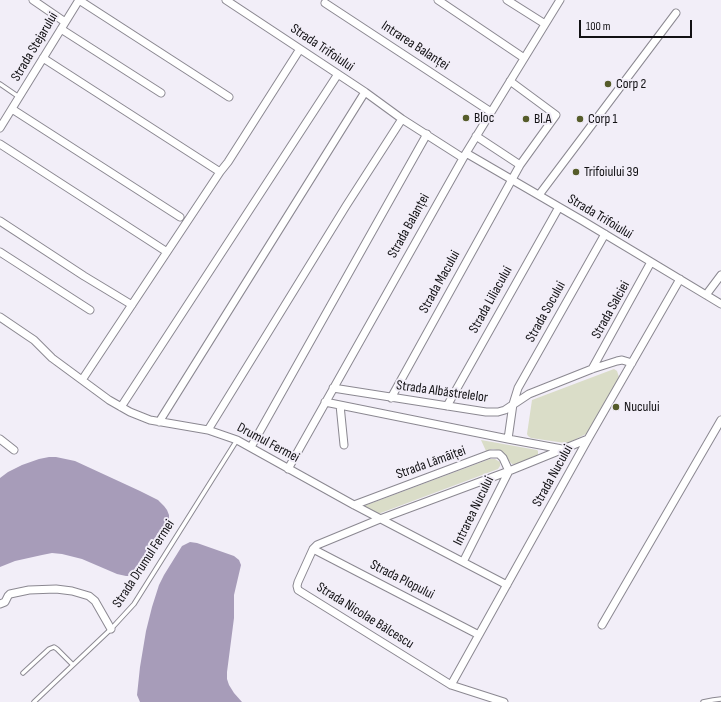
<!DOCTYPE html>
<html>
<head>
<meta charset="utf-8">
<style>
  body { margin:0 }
  #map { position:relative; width:721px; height:702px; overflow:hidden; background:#f2eef8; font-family:"Sofia Sans Condensed",sans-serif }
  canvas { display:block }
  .scale { position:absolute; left:579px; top:20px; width:113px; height:18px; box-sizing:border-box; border:2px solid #121114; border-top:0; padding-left:5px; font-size:12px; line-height:14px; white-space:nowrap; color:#121114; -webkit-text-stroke:3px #f2eef8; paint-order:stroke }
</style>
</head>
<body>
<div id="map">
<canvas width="721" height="702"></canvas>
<div class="scale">100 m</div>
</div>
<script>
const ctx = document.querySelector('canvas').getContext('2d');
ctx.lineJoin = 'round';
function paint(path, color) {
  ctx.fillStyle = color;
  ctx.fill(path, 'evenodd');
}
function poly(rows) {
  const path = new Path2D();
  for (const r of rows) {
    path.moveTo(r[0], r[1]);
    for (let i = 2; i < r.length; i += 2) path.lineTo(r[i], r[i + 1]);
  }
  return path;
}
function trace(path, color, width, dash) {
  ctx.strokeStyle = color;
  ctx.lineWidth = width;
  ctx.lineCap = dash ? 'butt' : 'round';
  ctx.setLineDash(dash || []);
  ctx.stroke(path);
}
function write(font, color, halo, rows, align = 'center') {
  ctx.font = font + ' "Sofia Sans Condensed",sans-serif';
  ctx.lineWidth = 4;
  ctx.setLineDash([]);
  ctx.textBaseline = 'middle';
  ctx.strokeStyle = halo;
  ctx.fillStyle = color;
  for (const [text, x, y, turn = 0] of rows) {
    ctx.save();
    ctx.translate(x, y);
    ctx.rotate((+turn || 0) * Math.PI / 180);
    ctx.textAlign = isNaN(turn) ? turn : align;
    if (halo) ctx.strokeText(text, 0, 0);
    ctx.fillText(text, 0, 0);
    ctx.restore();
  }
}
paint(poly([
  [614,369,617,371,619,377,588,433,568,443,565,443,531,438,528,436,527,434,532,400],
  [481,440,537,450,538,451,538,454,537,456,515,464,512,464,510,462,501,451,493,449,486,451],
  [490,459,495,459,500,462,500,466,498,469,378,514,364,506]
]), '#daddc8');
paint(poly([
  [49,457,56,457,75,461,140,491,158,500,164,506,167,510,169,515,169,521,168,529,163,541,148,566,143,572,134,576,126,576,117,574,82,559,62,554,52,553,42,555,15,561,0,567,0,478,8,472,22,465,39,459],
  [190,542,197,543,234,556,239,560,241,565,234,595,234,618,227,672,227,679,229,685,234,693,242,702,140,702,137,695,140,667,146,631,152,607,159,585,164,575,182,546]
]), '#a79cb9');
const service = poly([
  [0,84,19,97],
  [23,673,49,649,54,647,57,649,73,665],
  [34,702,111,629,134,604,237,440],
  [703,702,713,700,721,699]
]);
const minor = poly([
  [33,0,65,22],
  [79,0,229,97],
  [226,0,365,92,402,119,463,158],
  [438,0,524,58],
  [507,0,545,24],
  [325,3,491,112],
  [61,29,161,93],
  [43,58,220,172],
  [12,109,180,217],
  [0,128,79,0],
  [476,136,520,165],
  [0,144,167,252],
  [466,153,583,221,721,304],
  [539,195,676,13],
  [0,221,84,276,132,305],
  [0,252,90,310],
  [706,295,721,275],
  [0,317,28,336,34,340,52,358,109,400,130,412,150,420,208,430,237,440,354,505,507,585],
  [592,369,651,262],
  [82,380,220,172,228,162,300,49],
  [333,388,486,412,498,412,505,410,529,394,592,369,617,361,622,360,632,363],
  [391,398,520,165,556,115,510,81],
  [325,402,508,439,562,449],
  [340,405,344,445],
  [447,406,559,207],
  [121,407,338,74],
  [159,422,365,92],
  [208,430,346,206,402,119],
  [0,439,14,450],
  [508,439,513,404,518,388,605,234],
  [251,447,427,134],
  [288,469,466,153,560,0],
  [354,505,490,454,499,454,503,458,509,471,463,562],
  [313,549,479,635],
  [0,604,5,602,8,596,10,594,29,590,56,589,72,591,89,596,95,601,111,629],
  [602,625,721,420],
  [451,685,588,439,680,279],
  [504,702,451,685,298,590,297,586,298,582,313,549,317,545,380,519,509,471,588,439]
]);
trace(service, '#8b8891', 5.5);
trace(minor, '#8b8891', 9);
trace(service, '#fff', 3.5);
trace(minor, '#fff', 7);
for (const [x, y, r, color] of [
  [608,84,4,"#565c2a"],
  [466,118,4,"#565c2a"],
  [526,119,4,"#565c2a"],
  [580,119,4,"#565c2a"],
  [576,172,4,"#565c2a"],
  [616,407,4,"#565c2a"]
]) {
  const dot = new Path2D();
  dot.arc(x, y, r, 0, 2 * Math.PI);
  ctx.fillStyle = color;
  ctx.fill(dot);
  trace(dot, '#f2eef8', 1.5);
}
write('14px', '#121114', '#f2eef8', [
  ["Intrarea Balanței",415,46,33],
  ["Strada Stejarului",35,47,-59],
  ["Strada Trifoiului",322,48,34],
  ["Strada Trifoiului",600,217,31],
  ["Strada Balanței",409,226,-61],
  ["Strada Macului",440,282,-61],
  ["Strada Liliacului",491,300,-61],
  ["Strada Salciei",611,310,-61],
  ["Strada Socului",546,312,-61],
  ["Strada Albăstrelelor",442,392,8],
  ["Drumul Fermei",268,443,28],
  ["Strada Lămâiței",431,463,-20],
  ["Strada Nucului",553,476,-61],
  ["Intrarea Nucului",474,511,-64],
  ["Strada Drumul Fermei",144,564,-57],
  ["Strada Plopului",402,580,27],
  ["Strada Nicolae Bălcescu",365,616,32]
]);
write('14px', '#121114', '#f2eef8', [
  ["Corp 2",616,84],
  ["Bloc",474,118],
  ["Bl.A",534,119],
  ["Corp 1",588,119],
  ["Trifoiului 39",584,172],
  ["Nucului",624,407]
], 'left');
</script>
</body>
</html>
